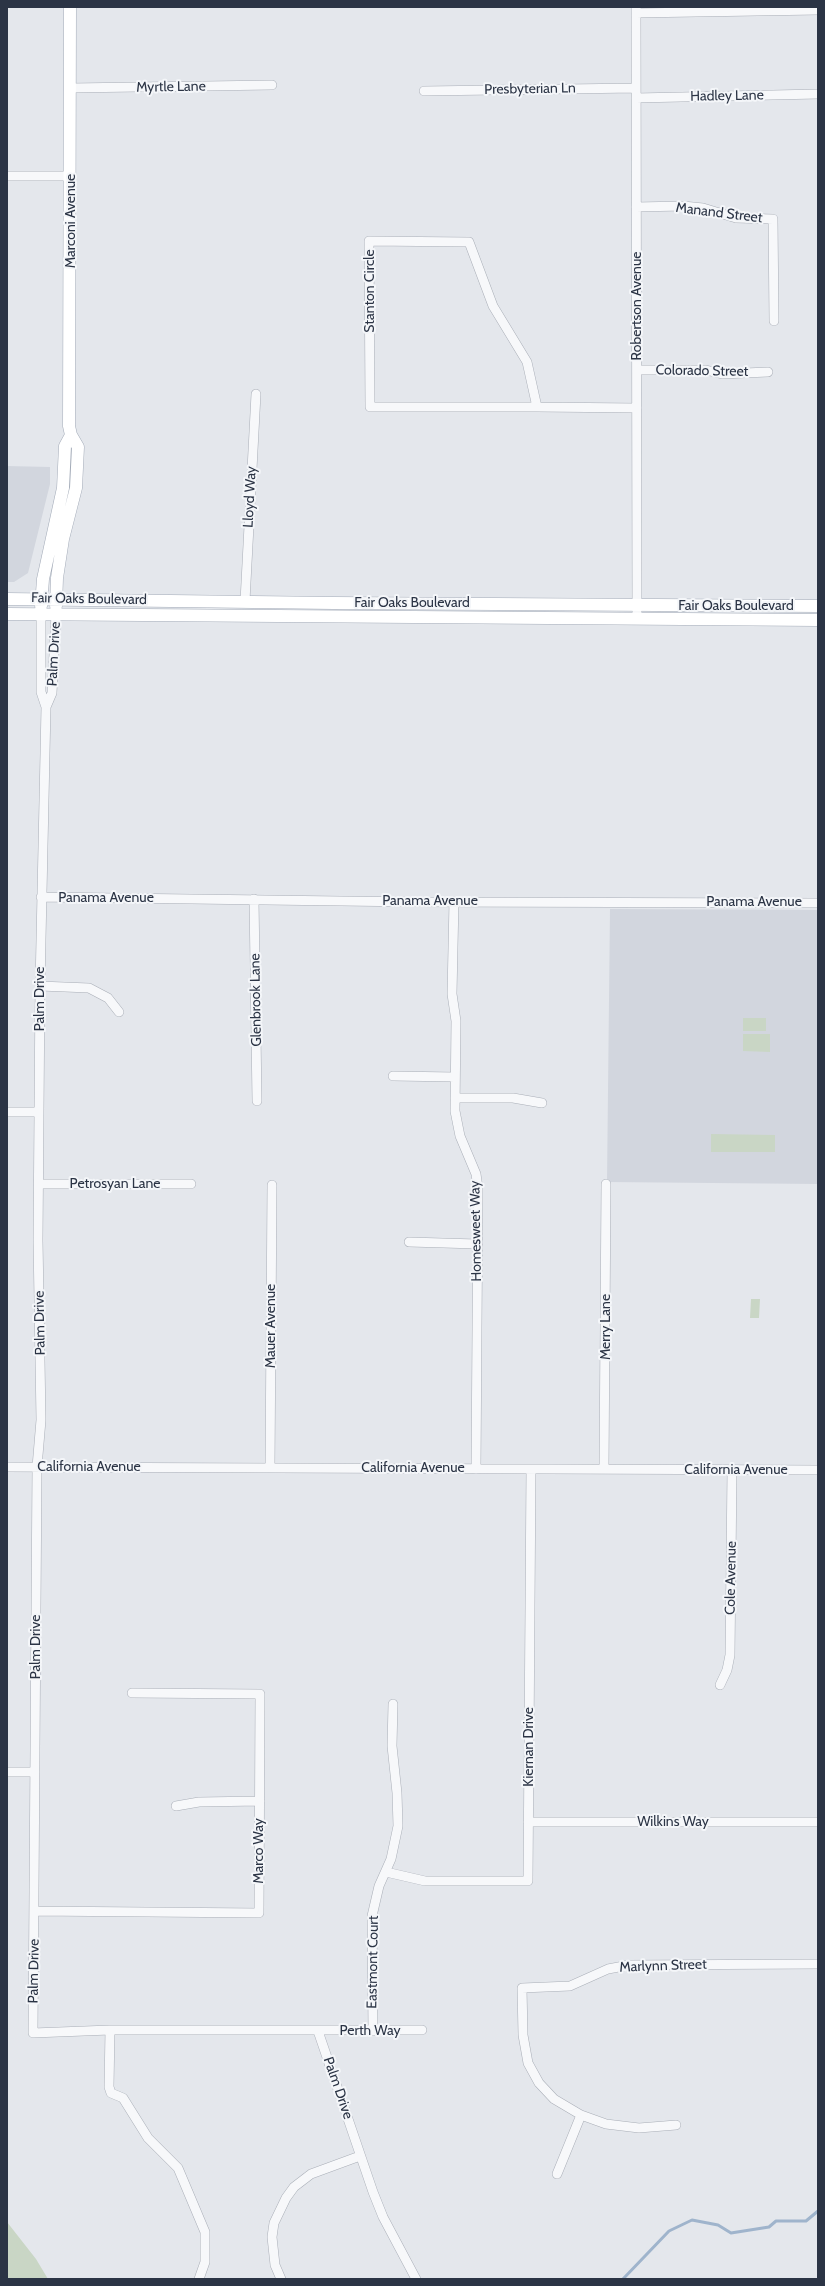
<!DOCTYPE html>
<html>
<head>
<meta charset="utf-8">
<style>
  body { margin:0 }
  #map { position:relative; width:825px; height:2286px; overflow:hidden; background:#e4e7ec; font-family:Cabin,sans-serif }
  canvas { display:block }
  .frame { position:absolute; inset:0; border:8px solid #2b3445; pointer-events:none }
</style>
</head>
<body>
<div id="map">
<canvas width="825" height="2286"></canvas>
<div class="frame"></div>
</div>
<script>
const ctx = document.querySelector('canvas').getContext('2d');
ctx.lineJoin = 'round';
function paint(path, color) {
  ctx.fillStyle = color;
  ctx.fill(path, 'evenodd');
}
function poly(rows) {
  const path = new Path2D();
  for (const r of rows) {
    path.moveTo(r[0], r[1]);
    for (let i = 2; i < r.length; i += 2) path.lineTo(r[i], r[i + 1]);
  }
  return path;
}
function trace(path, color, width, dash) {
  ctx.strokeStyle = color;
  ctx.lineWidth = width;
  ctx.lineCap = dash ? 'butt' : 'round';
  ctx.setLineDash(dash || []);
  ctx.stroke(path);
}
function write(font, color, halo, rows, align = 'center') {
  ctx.font = font + ' Cabin,sans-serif';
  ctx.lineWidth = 4;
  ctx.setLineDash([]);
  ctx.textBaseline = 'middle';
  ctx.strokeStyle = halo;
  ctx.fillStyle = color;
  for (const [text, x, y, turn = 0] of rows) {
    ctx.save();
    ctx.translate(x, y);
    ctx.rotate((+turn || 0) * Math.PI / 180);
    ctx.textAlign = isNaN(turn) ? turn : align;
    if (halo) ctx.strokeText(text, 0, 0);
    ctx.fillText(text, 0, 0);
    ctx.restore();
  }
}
paint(poly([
  [7,466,50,467,50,484,28,573,14,582,7,582],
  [610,909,818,910,818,1184,607,1182]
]), '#d2d6de');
paint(poly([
  [743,1018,766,1018,766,1031,743,1031],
  [743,1034,770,1034,770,1052,743,1051],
  [711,1134,775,1135,775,1152,711,1152],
  [751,1299,760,1299,759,1318,750,1318],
  [7,2222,36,2259,48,2279,7,2279]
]), '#c9d6c5');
trace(poly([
  [623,2279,669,2231,692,2220,718,2225,731,2233,769,2227,776,2221,806,2221,818,2211]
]), '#9fb4cc', 3);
const minor = poly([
  [636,7,637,619],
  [636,13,818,10],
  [71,88,272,85],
  [424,91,636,88],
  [636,98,818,94],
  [7,176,71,176],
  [636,207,683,206,703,208,736,218,773,219,774,321],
  [369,241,469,242,493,306,527,362,537,407,370,407,369,241],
  [637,370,706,370,722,374,768,372],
  [537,407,637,408],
  [245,601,256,394],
  [41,614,41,692,46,707,40,986,38,1240,41,1420,37,1467,33,2033,110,2030,422,2030],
  [46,707,52,693,56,615],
  [41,897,416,902,818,903],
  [254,899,257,1101],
  [454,901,452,994,456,1021,455,1111,460,1136,476,1174,478,1188,476,1469],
  [40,986,89,988,108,998,119,1012],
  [393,1076,455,1077],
  [455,1098,513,1098,542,1103],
  [7,1112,39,1112],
  [39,1184,191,1184],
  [409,1242,477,1244],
  [7,1467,818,1470],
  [270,1468,272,1185],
  [604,1469,606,1184],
  [720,1685,727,1670,730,1655,732,1470],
  [7,1772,35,1772],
  [176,1806,199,1802,260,1801],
  [528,1822,818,1822],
  [386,1872,425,1881,528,1881,531,1469],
  [35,1911,259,1913,260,1694,132,1693],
  [110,2030,109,2087,111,2093,123,2098,148,2138,178,2168,205,2232,205,2262,199,2279],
  [318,2031,373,2192,383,2217,416,2279],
  [373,2031,372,1916,379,1886,391,1859,398,1826,397,1793,392,1746,393,1704],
  [676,2125,639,2128,606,2124,581,2115,554,2099,539,2083,528,2063,523,2035,522,1988,570,1986,608,1969,629,1965,818,1964],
  [557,2174,581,2115],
  [281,2279,275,2265,272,2237,274,2223,286,2198,294,2187,311,2174,360,2156]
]);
const major = poly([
  [7,599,334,603,818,606],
  [41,606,43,579,63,488,65,446,71,435],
  [56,606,57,578,63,539,76,488,78,447,71,435,69,426,70,7],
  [7,614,818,620]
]);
trace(minor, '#a9aeb7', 10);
trace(major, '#a3abb8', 13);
trace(minor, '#f7f8fa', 9);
trace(major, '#fff', 12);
write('14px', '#2b3445', '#f4f6f9', [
  ["Myrtle Lane",171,87,-1],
  ["Presbyterian Ln",530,89,-1],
  ["Hadley Lane",727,96,-1],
  ["Manand Street",719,213,7],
  ["Marconi Avenue",71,221,-90],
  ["Stanton Circle",370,291,-90],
  ["Robertson Avenue",637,306,-90],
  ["Colorado Street",702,371,1],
  ["Lloyd Way",250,497,-87],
  ["Fair Oaks Boulevard",89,599,1],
  ["Fair Oaks Boulevard",412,603],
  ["Fair Oaks Boulevard",736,606],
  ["Palm Drive",54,654,-87],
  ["Panama Avenue",106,898],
  ["Panama Avenue",430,901],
  ["Panama Avenue",754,902],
  ["Palm Drive",40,999,-90],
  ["Glenbrook Lane",256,1000,-91],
  ["Petrosyan Lane",115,1184],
  ["Homesweet Way",476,1231,-91],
  ["Palm Drive",40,1323,-91],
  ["Mauer Avenue",271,1326,-90],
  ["Merry Lane",606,1327,-90],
  ["California Avenue",89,1467],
  ["California Avenue",413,1468],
  ["California Avenue",736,1470],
  ["Cole Avenue",731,1578,-89],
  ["Palm Drive",36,1647,-90],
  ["Kiernan Drive",529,1747,-90],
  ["Wilkins Way",673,1822],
  ["Marco Way",259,1851,-90],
  ["Eastmont Court",373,1962,-89],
  ["Marlynn Street",663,1966,-2],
  ["Palm Drive",34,1971,-89],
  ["Perth Way",370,2031],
  ["Palm Drive",338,2088,71]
]);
</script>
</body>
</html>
